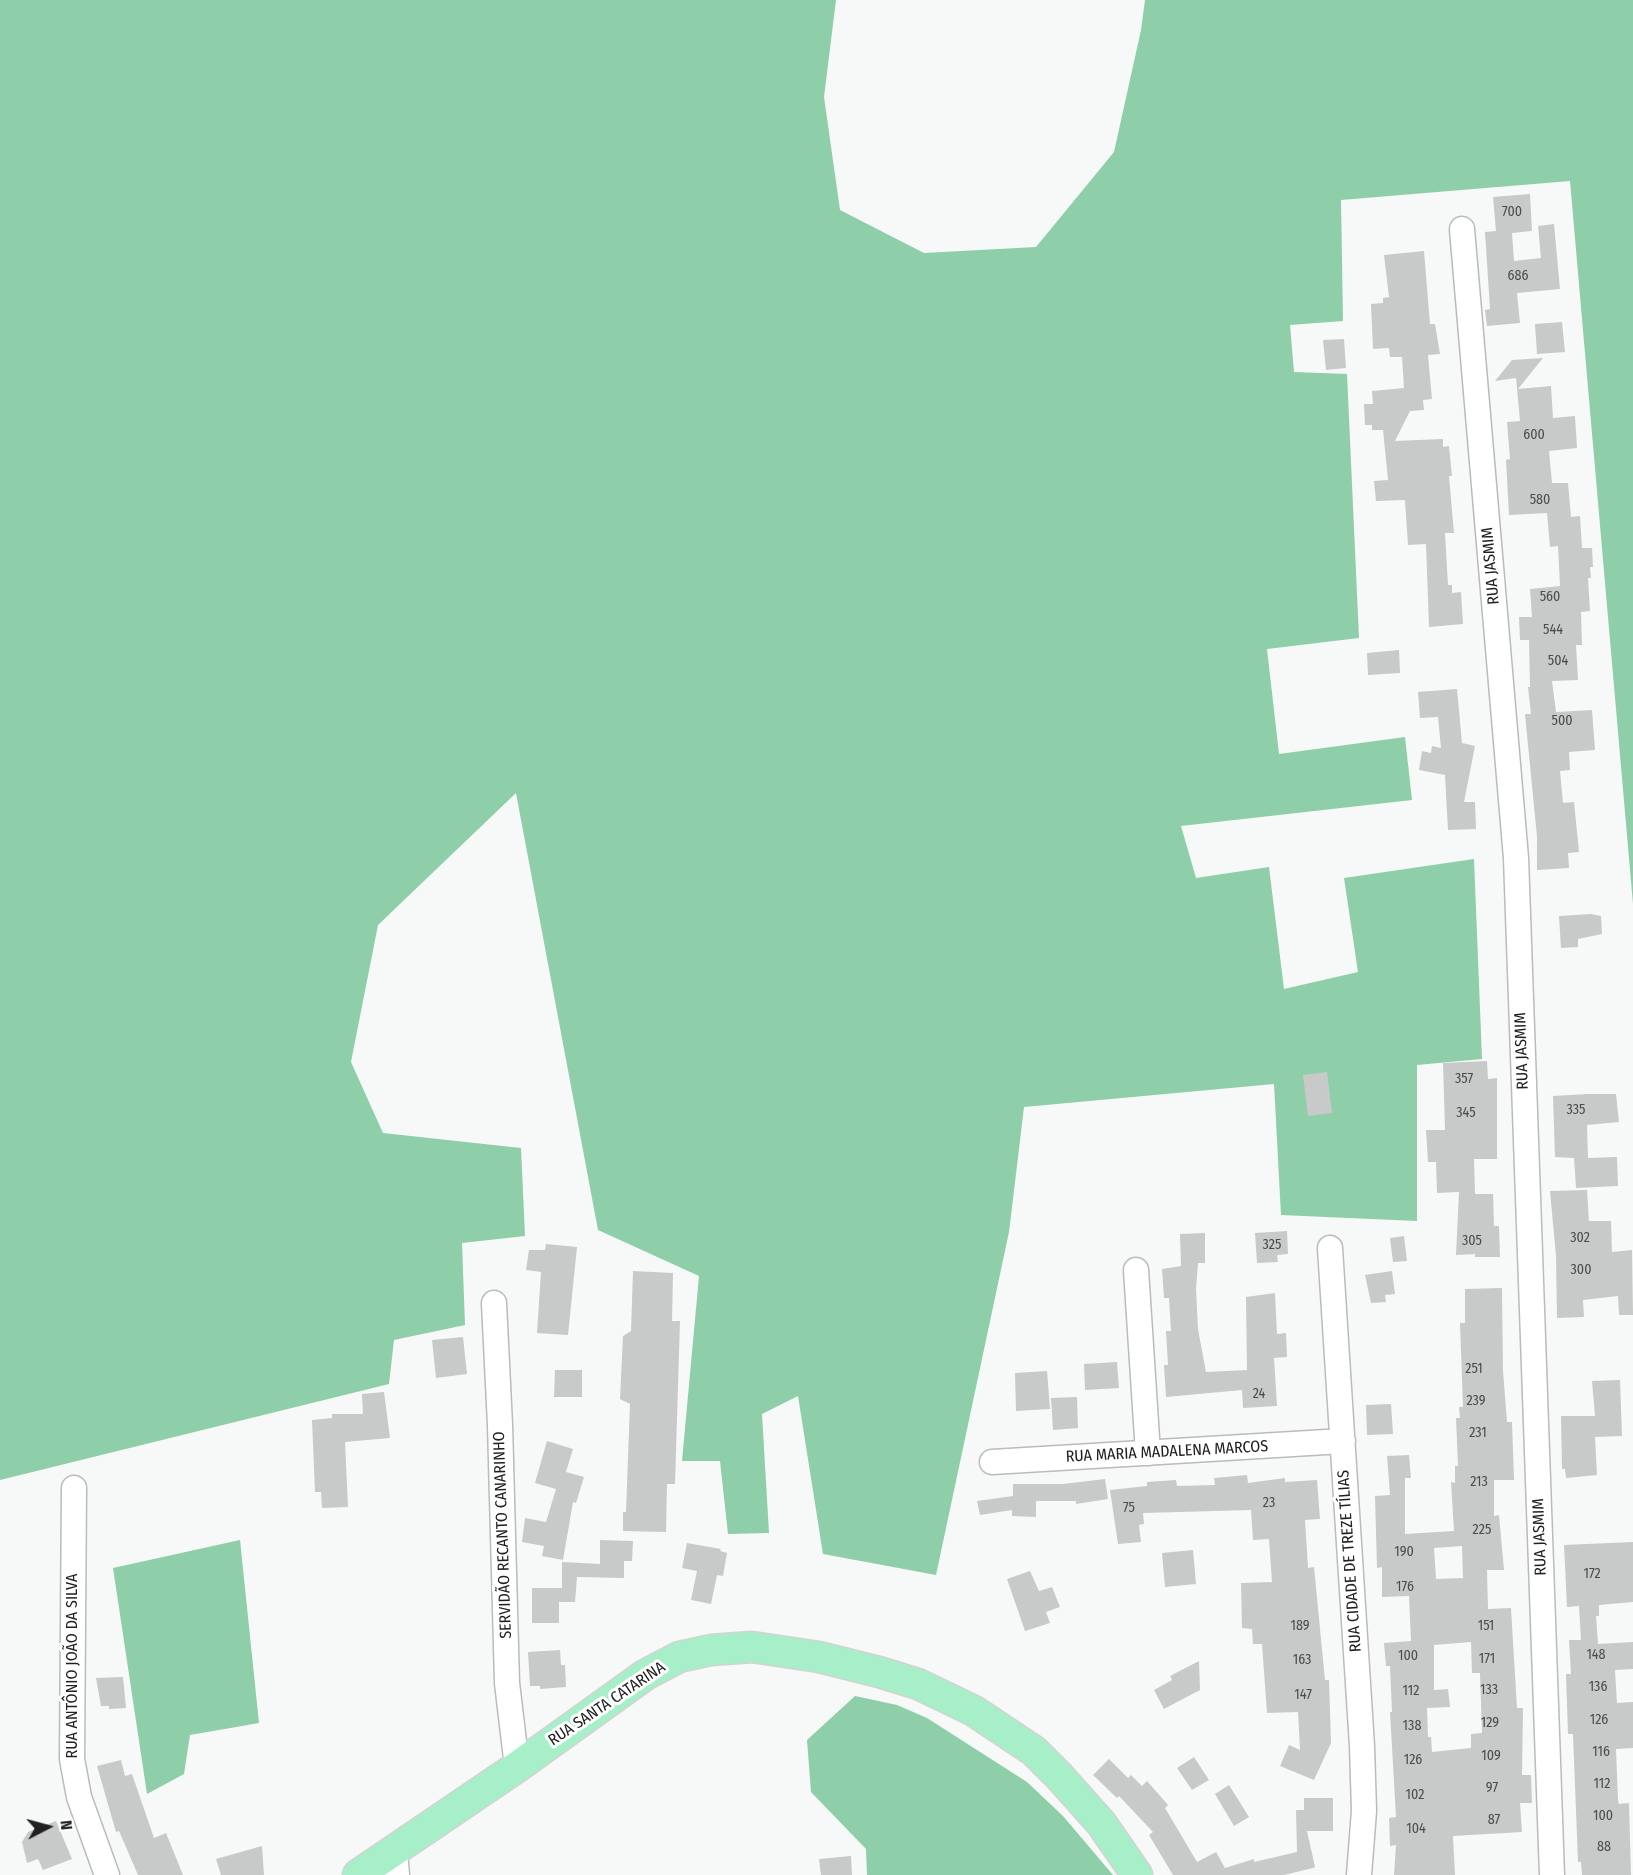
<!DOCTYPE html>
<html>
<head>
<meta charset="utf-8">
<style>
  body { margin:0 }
  #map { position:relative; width:1633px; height:1875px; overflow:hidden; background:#f6f9f7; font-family:"Fira Sans Condensed",sans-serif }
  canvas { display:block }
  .north { position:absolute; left:18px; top:1797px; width:60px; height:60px; -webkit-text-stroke:4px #fff; paint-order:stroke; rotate:84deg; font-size:16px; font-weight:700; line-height:24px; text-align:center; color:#202120 }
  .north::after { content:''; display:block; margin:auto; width:21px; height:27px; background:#202120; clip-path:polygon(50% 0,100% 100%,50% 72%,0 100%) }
</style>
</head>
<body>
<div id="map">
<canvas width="1633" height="1875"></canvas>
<div class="north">N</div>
</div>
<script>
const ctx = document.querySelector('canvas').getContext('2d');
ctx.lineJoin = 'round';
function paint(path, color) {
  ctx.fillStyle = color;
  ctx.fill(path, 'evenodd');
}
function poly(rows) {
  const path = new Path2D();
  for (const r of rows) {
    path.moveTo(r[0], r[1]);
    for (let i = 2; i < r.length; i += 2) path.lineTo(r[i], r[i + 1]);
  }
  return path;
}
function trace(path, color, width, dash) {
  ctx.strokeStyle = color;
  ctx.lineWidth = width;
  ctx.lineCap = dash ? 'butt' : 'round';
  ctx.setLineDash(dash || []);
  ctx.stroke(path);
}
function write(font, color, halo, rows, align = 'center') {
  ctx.font = font + ' "Fira Sans Condensed",sans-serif';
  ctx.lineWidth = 6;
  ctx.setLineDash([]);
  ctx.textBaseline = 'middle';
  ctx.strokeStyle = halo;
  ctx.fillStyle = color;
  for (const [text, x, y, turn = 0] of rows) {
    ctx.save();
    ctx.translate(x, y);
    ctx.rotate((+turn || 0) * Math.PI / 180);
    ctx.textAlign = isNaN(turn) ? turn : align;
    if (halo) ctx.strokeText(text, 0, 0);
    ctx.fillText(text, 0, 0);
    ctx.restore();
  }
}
paint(poly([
  [0,0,836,0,824,97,840,210,924,253,1036,247,1114,152,1141,30,1145,0,1633,0,1633,904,1570,181,1341,200,1343,321,1290,325,1294,372,1347,374,1359,638,1267,649,1279,754,1405,737,1412,800,1181,826,1196,878,1269,867,1284,989,1358,972,1344,878,1474,859,1482,1059,1417,1065,1417,1221,1281,1215,1274,1084,1024,1107,1009,1232,936,1575,823,1554,798,1396,762,1414,769,1533,728,1534,720,1461,682,1461,699,1276,598,1230,516,793,378,925,351,1062,383,1133,521,1148,525,1236,462,1243,465,1325,394,1340,389,1384,0,1480],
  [240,1540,259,1723,190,1735,184,1774,147,1794,113,1568],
  [855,1696,897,1705,927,1718,1027,1782,1063,1816,1113,1875,867,1875,866,1849,811,1792,807,1740]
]), '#8ecea9');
paint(poly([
  [1530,194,1532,231,1512,233,1514,261,1541,258,1538,226,1554,224,1560,289,1517,293,1520,323,1487,326,1485,310,1490,309,1485,232,1496,231,1493,197],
  [1424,251,1430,324,1435,324,1440,354,1428,355,1432,399,1423,400,1424,410,1410,411,1395,441,1443,439,1443,447,1449,446,1452,476,1449,476,1454,533,1445,533,1448,585,1452,585,1452,593,1461,592,1463,624,1429,627,1426,544,1408,545,1405,500,1376,501,1374,481,1388,480,1383,430,1372,430,1372,425,1365,425,1364,404,1373,404,1372,391,1404,388,1402,357,1390,357,1389,348,1373,349,1371,304,1383,303,1383,298,1389,297,1384,255],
  [1562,322,1565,352,1537,354,1535,324],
  [1344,339,1346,368,1326,370,1323,340],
  [1543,358,1518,389,1551,386,1553,418,1575,416,1577,448,1549,451,1552,483,1568,483,1571,517,1580,516,1582,548,1592,548,1593,567,1590,567,1591,578,1588,578,1590,611,1581,612,1582,645,1576,645,1578,680,1552,681,1556,712,1592,710,1595,750,1569,752,1570,770,1560,771,1563,803,1574,802,1579,852,1568,853,1569,868,1537,870,1537,837,1525,714,1531,714,1528,687,1530,687,1529,640,1520,640,1519,617,1532,617,1530,589,1560,586,1558,546,1550,547,1547,513,1509,515,1506,460,1510,459,1507,422,1520,421,1516,378,1495,381,1512,360],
  [1399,650,1400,673,1368,675,1367,653],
  [1457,689,1462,743,1475,746,1464,802,1475,802,1476,829,1448,830,1445,775,1419,770,1422,751,1431,753,1432,746,1441,748,1438,717,1420,718,1418,692],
  [1591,914,1601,916,1602,934,1578,939,1578,947,1561,948,1559,916],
  [1487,1061,1488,1079,1497,1078,1497,1159,1474,1159,1475,1194,1493,1194,1494,1226,1499,1226,1500,1257,1475,1257,1475,1254,1456,1255,1459,1192,1437,1193,1436,1162,1428,1162,1426,1130,1445,1130,1443,1063],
  [1327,1072,1332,1113,1308,1116,1303,1075],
  [1588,1094,1616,1094,1619,1122,1587,1125,1588,1158,1617,1157,1618,1186,1576,1188,1574,1158,1555,1157,1553,1096],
  [1587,1190,1589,1221,1611,1221,1612,1252,1632,1250,1633,1315,1619,1315,1618,1296,1583,1300,1584,1317,1557,1318,1556,1256,1550,1191],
  [1287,1231,1288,1254,1277,1255,1278,1262,1257,1263,1255,1233],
  [1205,1233,1205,1263,1198,1263,1196,1289,1198,1329,1206,1372,1247,1370,1246,1297,1275,1293,1277,1334,1286,1333,1287,1357,1274,1358,1277,1406,1243,1408,1242,1390,1166,1397,1164,1365,1168,1365,1166,1331,1171,1331,1169,1298,1164,1298,1162,1269,1181,1266,1180,1234],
  [1404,1236,1407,1261,1393,1262,1390,1238],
  [546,1244,577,1247,568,1335,537,1333,541,1272,526,1270,529,1250,545,1250],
  [633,1271,673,1273,672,1321,680,1321,675,1484,667,1484,666,1532,623,1531,623,1512,626,1512,630,1404,620,1399,623,1336,631,1331],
  [1392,1271,1395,1294,1385,1295,1386,1302,1371,1303,1365,1275],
  [1502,1288,1503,1371,1507,1422,1512,1422,1514,1480,1494,1480,1494,1516,1499,1515,1504,1570,1487,1570,1488,1609,1511,1608,1517,1708,1523,1708,1522,1775,1531,1775,1532,1803,1520,1803,1522,1832,1453,1836,1455,1875,1394,1875,1396,1845,1390,1846,1389,1818,1396,1817,1390,1712,1392,1712,1390,1666,1386,1666,1384,1643,1411,1641,1409,1596,1382,1597,1382,1567,1377,1568,1375,1496,1390,1495,1387,1456,1409,1455,1411,1478,1405,1478,1405,1534,1454,1531,1451,1482,1455,1483,1455,1466,1458,1466,1456,1418,1460,1418,1459,1407,1463,1407,1460,1323,1465,1323,1465,1289],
  [1462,1546,1463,1578,1436,1579,1434,1548],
  [1471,1642,1472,1673,1480,1673,1482,1733,1471,1734,1471,1748,1432,1752,1431,1737,1428,1737,1427,1708,1450,1707,1448,1689,1434,1690,1434,1645],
  [463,1337,467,1374,436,1378,432,1340],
  [1117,1362,1119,1388,1085,1390,1084,1364],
  [555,1370,582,1370,582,1397,554,1397],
  [1047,1371,1050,1409,1016,1411,1015,1373],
  [1620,1380,1622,1436,1595,1437,1597,1475,1566,1478,1565,1469,1562,1469,1561,1416,1595,1416,1592,1381],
  [384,1392,390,1438,345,1442,348,1507,322,1508,321,1492,315,1492,312,1420,332,1418,332,1414,363,1414,362,1394],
  [1077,1397,1078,1428,1053,1430,1051,1398],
  [1391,1404,1393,1434,1367,1435,1366,1405],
  [547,1441,573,1449,566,1472,584,1477,576,1503,573,1502,563,1560,542,1556,544,1546,522,1542,525,1518,546,1522,556,1489,535,1483],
  [1247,1475,1248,1483,1285,1478,1285,1482,1317,1480,1320,1519,1305,1520,1308,1568,1314,1567,1325,1680,1329,1680,1331,1743,1314,1780,1280,1766,1289,1745,1300,1750,1298,1712,1267,1713,1262,1644,1253,1644,1252,1629,1242,1628,1241,1583,1272,1582,1269,1539,1253,1540,1251,1510,1143,1513,1144,1524,1139,1525,1141,1542,1118,1544,1110,1490,1147,1486,1147,1482,1176,1480,1177,1486,1215,1485,1214,1478],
  [1105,1479,1108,1499,1076,1504,1076,1501,1036,1501,1036,1517,1012,1516,1012,1510,980,1515,977,1501,1013,1496,1013,1484,1063,1484],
  [600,1540,633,1541,632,1561,624,1561,624,1578,577,1577,575,1602,559,1602,559,1623,532,1623,532,1588,562,1588,562,1562,600,1564],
  [1633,1542,1633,1602,1599,1605,1599,1616,1596,1616,1598,1644,1633,1642,1633,1669,1615,1670,1617,1703,1633,1702,1633,1748,1616,1749,1618,1800,1619,1804,1629,1803,1631,1875,1582,1875,1581,1862,1578,1862,1573,1734,1568,1734,1566,1674,1571,1674,1569,1640,1581,1640,1579,1606,1567,1607,1564,1545],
  [687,1543,721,1549,720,1551,727,1553,723,1576,717,1575,711,1604,691,1600,697,1571,682,1568],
  [1193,1550,1196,1584,1165,1587,1162,1553],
  [1030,1571,1039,1591,1052,1587,1060,1607,1046,1612,1050,1623,1025,1631,1007,1579],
  [560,1650,561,1665,565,1665,566,1687,540,1689,540,1686,530,1686,528,1652],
  [1199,1661,1200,1690,1164,1709,1154,1690,1172,1680,1170,1676],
  [123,1677,126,1708,109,1709,109,1706,101,1706,96,1678],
  [1194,1757,1209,1780,1192,1790,1177,1768],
  [1109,1759,1128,1778,1131,1775,1142,1786,1147,1781,1168,1805,1165,1808,1197,1862,1216,1852,1225,1868,1254,1859,1254,1862,1297,1852,1296,1810,1304,1810,1304,1798,1333,1798,1333,1831,1307,1831,1315,1867,1313,1868,1284,1875,1173,1875,1149,1835,1153,1832,1119,1796,1117,1798,1093,1775],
  [121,1760,125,1776,132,1774,154,1838,166,1833,183,1875,138,1875,119,1831,116,1832,97,1766],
  [1229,1785,1249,1817,1234,1826,1215,1794],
  [56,1821,72,1859,43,1870,38,1859,27,1863,22,1842,28,1832],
  [262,1846,264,1875,221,1875,216,1859],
  [851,1856,852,1875,821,1875,819,1859]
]), '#c7cac8');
const minor = poly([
  [1462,229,1516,858,1552,1875],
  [1330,1248,1362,1746,1364,1811,1359,1875],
  [1136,1270,1148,1453],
  [494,1303,500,1425,507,1683,517,1767],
  [992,1462,1343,1441],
  [74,1488,72,1759,79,1797,107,1875],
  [395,1851,397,1875]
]);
const major = poly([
  [358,1875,517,1767,645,1675,679,1657,711,1650,752,1647,819,1657,879,1672,918,1684,974,1711,1034,1751,1059,1776,1101,1823,1137,1875]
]);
trace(minor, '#b9bcba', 27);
trace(major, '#d2d3d2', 33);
trace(minor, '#fff', 24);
trace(major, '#a7efc9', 30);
write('14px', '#4a4b4a', null, [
  ["700",1512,212],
  ["686",1518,276],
  ["600",1534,435],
  ["580",1540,500],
  ["560",1550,597],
  ["544",1553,630],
  ["504",1558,661],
  ["500",1562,721],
  ["357",1464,1079],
  ["335",1576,1110],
  ["345",1466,1113],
  ["302",1580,1238],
  ["305",1472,1241],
  ["325",1272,1245],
  ["300",1581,1270],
  ["251",1474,1369],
  ["24",1259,1394],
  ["239",1476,1401],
  ["231",1478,1433],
  ["213",1479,1482],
  ["23",1269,1503],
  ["75",1129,1508],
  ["225",1482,1530],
  ["190",1404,1552],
  ["172",1592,1574],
  ["176",1405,1587],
  ["189",1300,1626],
  ["151",1486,1626],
  ["148",1596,1655],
  ["100",1408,1656],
  ["171",1487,1659],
  ["163",1302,1660],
  ["136",1598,1687],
  ["133",1489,1690],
  ["112",1411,1691],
  ["147",1303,1695],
  ["126",1599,1720],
  ["129",1490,1723],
  ["138",1412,1726],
  ["116",1601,1752],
  ["109",1491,1756],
  ["126",1413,1760],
  ["112",1602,1784],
  ["97",1492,1788],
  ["102",1415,1795],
  ["100",1603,1816],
  ["87",1494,1820],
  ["104",1416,1829],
  ["88",1604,1847]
]);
write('16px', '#202120', '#fff', [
  ["RUA JASMIM",1491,566,-95],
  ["RUA JASMIM",1522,1051,-92],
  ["RUA MARIA MADALENA MARCOS",1167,1452,-3],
  ["SERVIDÃO RECANTO CANARINHO",503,1535,-92],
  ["RUA JASMIM",1540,1537,-92],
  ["RUA CIDADE DE TREZE TÍLIAS",1350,1561,-94],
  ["RUA ANTÔNIO JOÃO DA SILVA",73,1666,-90],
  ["RUA SANTA CATARINA",607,1704,-34]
]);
</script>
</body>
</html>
